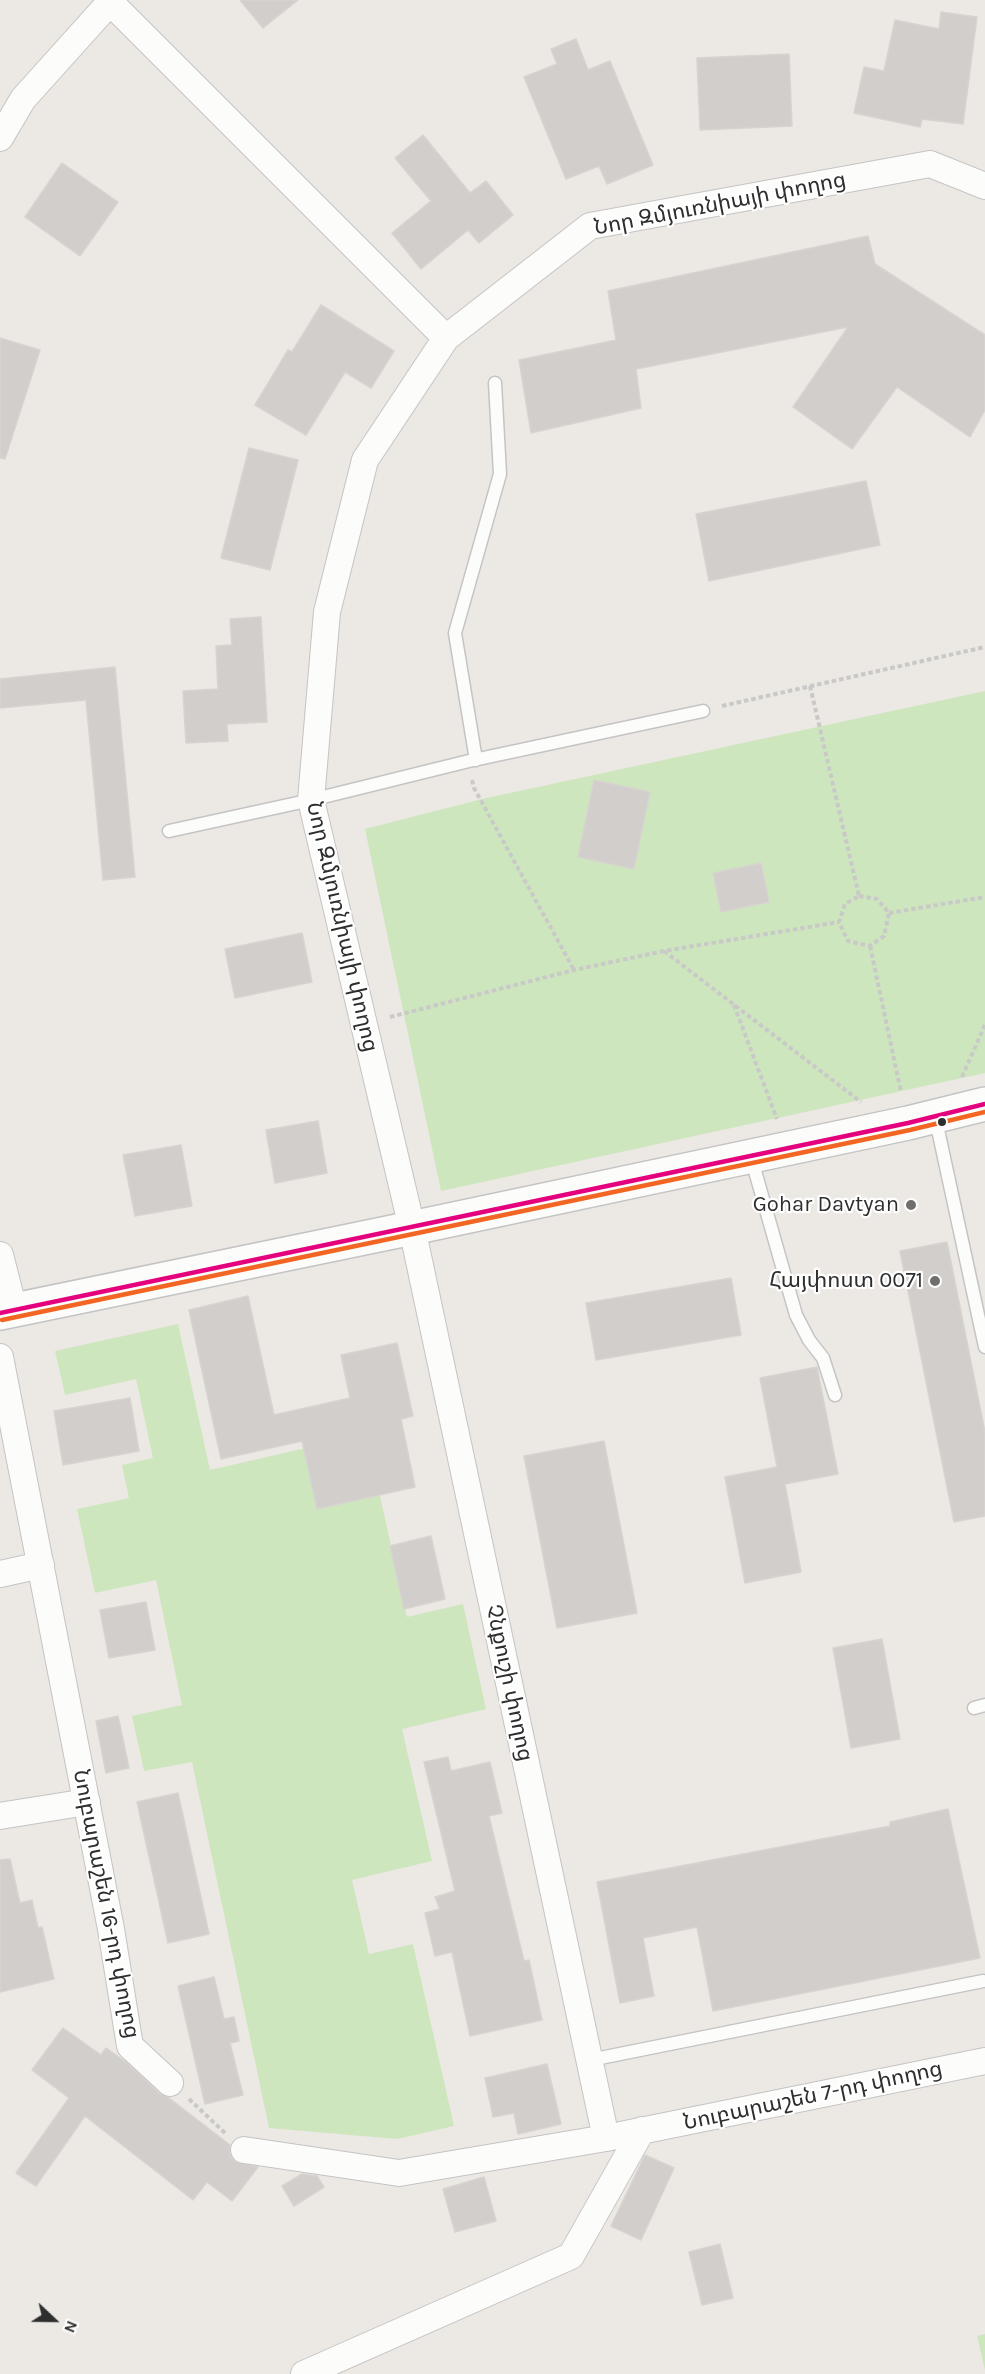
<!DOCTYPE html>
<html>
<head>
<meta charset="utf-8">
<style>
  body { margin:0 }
  #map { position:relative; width:985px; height:2374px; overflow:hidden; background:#ece8e4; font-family:Karla,sans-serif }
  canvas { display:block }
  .north { position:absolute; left:24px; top:2290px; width:60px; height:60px; -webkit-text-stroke:4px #fff; paint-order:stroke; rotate:112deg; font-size:16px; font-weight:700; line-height:24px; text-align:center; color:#2e2e2e }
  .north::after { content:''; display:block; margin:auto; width:21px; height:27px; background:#2e2e2e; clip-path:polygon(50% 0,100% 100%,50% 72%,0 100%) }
</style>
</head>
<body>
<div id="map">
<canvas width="985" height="2374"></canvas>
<div class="north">N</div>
</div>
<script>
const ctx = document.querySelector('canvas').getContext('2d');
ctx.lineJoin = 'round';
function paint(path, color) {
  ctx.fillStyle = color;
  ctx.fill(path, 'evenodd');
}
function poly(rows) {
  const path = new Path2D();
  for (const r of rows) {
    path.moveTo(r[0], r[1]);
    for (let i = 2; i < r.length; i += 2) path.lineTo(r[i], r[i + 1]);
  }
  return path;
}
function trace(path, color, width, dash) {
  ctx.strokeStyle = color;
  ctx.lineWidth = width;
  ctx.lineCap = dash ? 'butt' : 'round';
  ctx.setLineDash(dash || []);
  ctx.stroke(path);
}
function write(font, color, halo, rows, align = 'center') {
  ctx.font = font + ' Karla,"Noto Sans Armenian",sans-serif';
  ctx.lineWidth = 4.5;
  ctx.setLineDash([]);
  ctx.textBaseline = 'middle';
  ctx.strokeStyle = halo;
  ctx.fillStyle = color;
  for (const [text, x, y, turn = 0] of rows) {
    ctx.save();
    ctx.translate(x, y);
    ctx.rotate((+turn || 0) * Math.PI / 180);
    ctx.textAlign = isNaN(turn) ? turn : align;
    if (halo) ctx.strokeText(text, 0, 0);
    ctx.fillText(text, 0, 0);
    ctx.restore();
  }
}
paint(poly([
  [985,691,985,1073,441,1191,365,829,482,799],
  [178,1324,210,1470,306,1448,379,1492,407,1617,463,1604,486,1709,402,1729,432,1861,352,1880,369,1954,413,1944,454,2126,397,2139,269,2128,192,1762,144,1771,132,1716,182,1705,156,1580,95,1593,77,1509,129,1498,122,1465,153,1458,136,1379,65,1395,55,1351],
  [985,2334,985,2370,977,2336]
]), '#cee6be');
const building = poly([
  [240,0,298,0,263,28,240,0],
  [941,12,977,17,963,124,922,119,920,127,854,113,864,67,884,71,895,20,939,29,941,12],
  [576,39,588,70,610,61,653,165,607,184,599,166,566,179,524,77,557,64,551,49,576,39],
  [789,54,792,126,700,130,697,58,789,54],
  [423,135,470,193,486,181,513,215,479,243,468,230,421,269,392,233,431,201,395,158,423,135],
  [62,163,118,202,80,256,25,217,62,163],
  [868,236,875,264,985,335,985,410,970,437,897,387,852,449,793,407,848,327,636,369,641,408,531,433,519,360,616,340,608,291,868,236],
  [321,305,394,351,371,388,345,372,306,435,255,405,288,350,292,352,321,305],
  [0,338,40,350,5,459,0,458,0,338],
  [249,448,298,460,270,570,221,558,249,448],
  [866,481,880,545,709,581,696,514,866,481],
  [261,617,267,722,227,724,228,741,186,743,183,691,218,689,216,646,232,645,230,619,261,617],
  [115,667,135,877,103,880,86,700,0,708,0,679,115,667],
  [594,780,650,792,634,869,578,857,594,780],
  [761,863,769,902,721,912,713,873,761,863],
  [302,933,312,982,235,998,225,949,302,933],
  [318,1121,327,1173,275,1183,266,1130,318,1121],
  [181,1145,192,1206,135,1216,123,1155,181,1145],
  [947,1242,985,1432,985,1516,954,1522,900,1251,947,1242],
  [731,1278,741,1335,596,1360,586,1303,731,1278],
  [248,1296,274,1415,350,1398,341,1355,397,1343,413,1416,401,1419,415,1487,317,1509,302,1441,221,1459,189,1310,248,1296],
  [817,1367,838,1474,785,1484,801,1572,745,1583,725,1477,777,1467,760,1378,817,1367],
  [130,1398,139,1451,63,1465,54,1411,130,1398],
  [604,1441,637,1613,557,1628,524,1456,604,1441],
  [431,1536,445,1599,404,1609,390,1546,431,1536],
  [146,1602,155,1650,109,1658,100,1610,146,1602],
  [882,1639,900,1739,851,1748,833,1648,882,1639],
  [118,1716,129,1768,106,1773,96,1721,118,1716],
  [448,1757,451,1771,490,1762,502,1813,489,1816,524,1961,529,1960,542,2020,470,2036,452,1952,435,1956,425,1913,440,1909,435,1897,455,1891,424,1762,448,1757],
  [178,1793,209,1934,168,1943,137,1802,178,1793],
  [948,1809,980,1958,713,2011,697,1927,643,1938,654,1996,620,2003,597,1882,890,1826,890,1822,948,1809],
  [10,1859,20,1903,32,1900,38,1928,42,1927,54,1979,0,1992,0,1860,10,1859],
  [214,1977,224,2019,234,2017,239,2041,230,2043,243,2095,205,2104,178,1986,214,1977],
  [63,2028,101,2055,106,2048,126,2062,160,2094,169,2098,230,2145,230,2155,235,2162,258,2167,232,2201,207,2182,193,2200,85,2116,36,2186,16,2173,69,2098,32,2070,63,2028],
  [547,2064,561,2124,518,2134,514,2113,493,2117,485,2078,547,2064],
  [645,2155,674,2168,641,2240,611,2226,645,2155],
  [302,2174,317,2176,324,2187,294,2206,282,2186,302,2174],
  [484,2177,496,2221,455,2232,443,2189,484,2177],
  [720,2244,733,2298,702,2305,689,2252,720,2244]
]);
paint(building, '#d1cecb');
trace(building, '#d7d4d0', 1.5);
const service = poly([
  [476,760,455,633,500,474,495,383],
  [169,831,311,800,469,761,703,711],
  [935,1116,985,1347],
  [751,1157,796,1315,809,1340,823,1358,835,1395],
  [974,1708,985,1705],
  [590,2060,983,1981]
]);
const minor = poly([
  [108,0,446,338],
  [0,138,23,99,112,0],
  [0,1255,14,1310],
  [0,1357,111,1929,130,2046,170,2083],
  [0,1574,41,1565],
  [0,1816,87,1802],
  [606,2138,412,1228,311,800,327,612,365,460,446,338,590,226,930,164,985,186],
  [244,2150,399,2173,606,2138,985,2061],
  [304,2374,571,2256,642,2130]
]);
const secondary = poly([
  [0,1313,412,1228,908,1123,985,1104]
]);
trace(service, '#c5c4c5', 15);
trace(minor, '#c5c4c5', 28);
trace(secondary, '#c5c4c5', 36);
trace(poly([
  [810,686,859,896],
  [722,706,985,647],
  [472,780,474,788,574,970],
  [859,896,877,899,889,913,884,936,870,946,848,941,839,922,845,904,859,896],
  [889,913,985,897],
  [870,946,901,1092],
  [664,951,861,1102],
  [734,1005,777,1119],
  [390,1017,574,970,664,951,839,922],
  [962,1077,985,1025],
  [189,2099,225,2133]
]), '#c9c9c8', 4, [4.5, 3]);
trace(service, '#fcfcfb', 12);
trace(minor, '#fcfcfb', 26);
trace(secondary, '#fcfcfb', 33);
trace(poly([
  [0,1313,908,1123,985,1104]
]), '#e5007d', 4.5);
trace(poly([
  [2,1320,910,1130,985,1112]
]), '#f26522', 4.5);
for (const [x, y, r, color] of [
  [942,1122,5,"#2e2e2e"],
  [911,1205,6,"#706f6e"],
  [935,1281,6,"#706f6e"]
]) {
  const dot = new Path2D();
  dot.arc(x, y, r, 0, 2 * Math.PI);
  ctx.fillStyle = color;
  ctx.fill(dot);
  trace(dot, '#fff', 2);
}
write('22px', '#2e2e2e', '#fff', [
  ["Նոր Զմյուռնիայի փողոց",720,204,-11],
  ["Նոր Զմյուռնիայի փողոց",342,927,77],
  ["Չնքուշի փողոց",509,1683,78],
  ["Նուբարաշեն 16-րդ փողոց",106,1904,79],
  ["Նուբարաշեն 7-րդ փողոց",813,2096,-12]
]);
write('22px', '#2e2e2e', '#fff', [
  ["Gohar Davtyan",899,1205],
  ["Հայփոստ 0071",923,1281]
], 'right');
</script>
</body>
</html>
